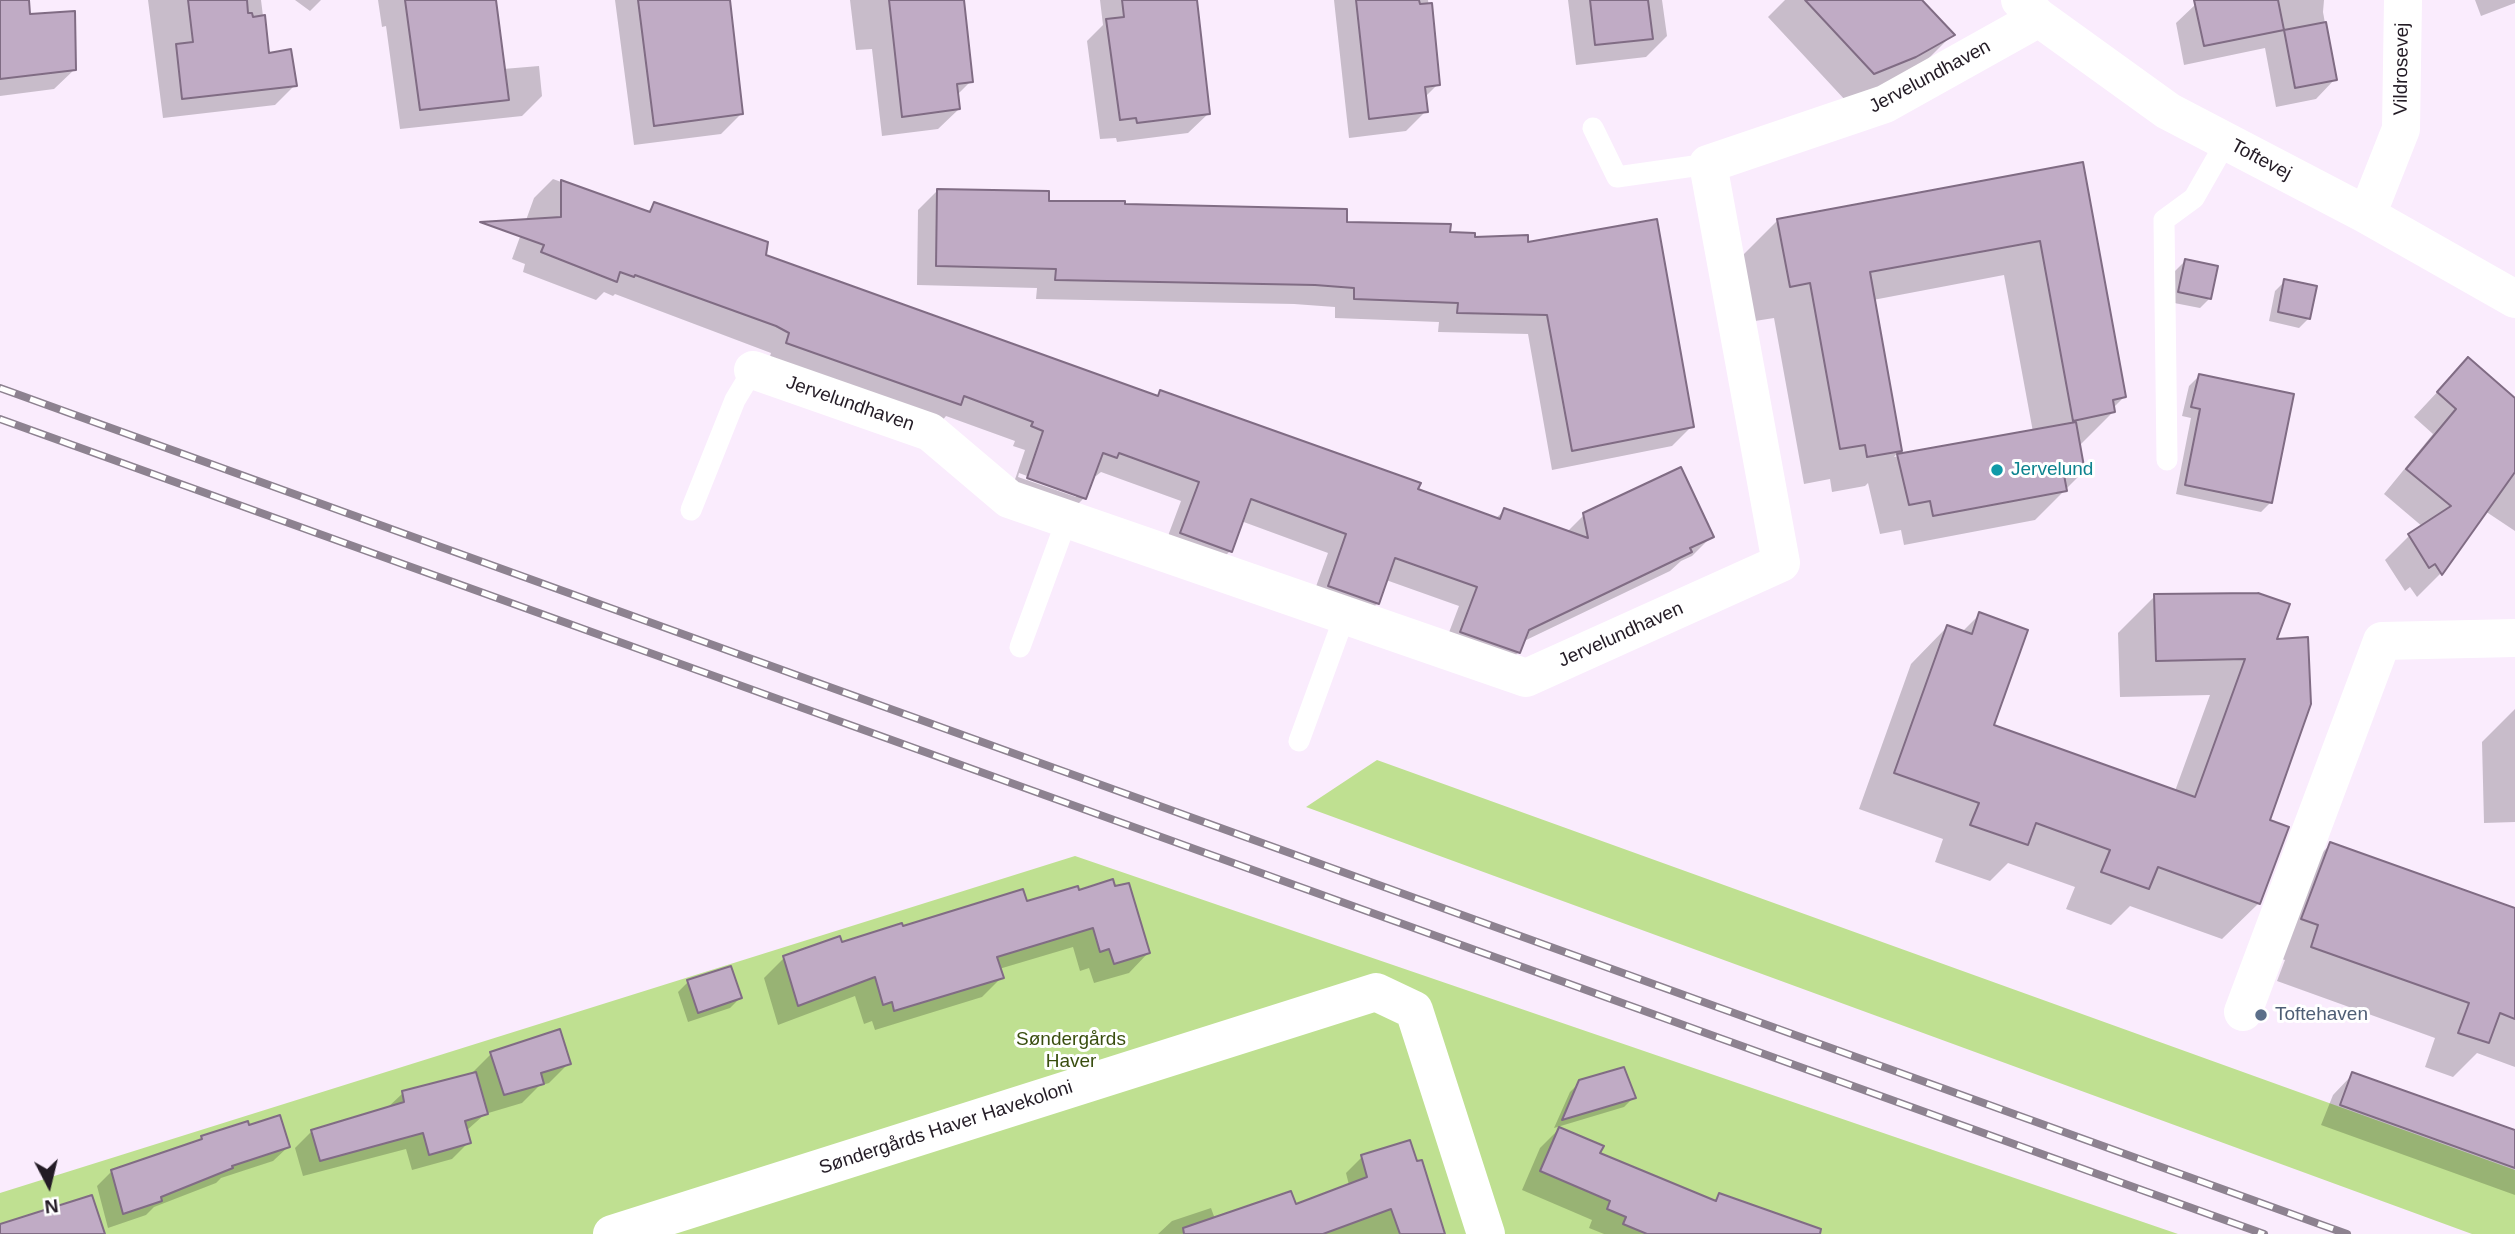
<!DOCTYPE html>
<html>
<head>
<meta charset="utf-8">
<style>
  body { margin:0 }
  #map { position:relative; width:2515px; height:1234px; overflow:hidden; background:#faecfd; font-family:Arial,sans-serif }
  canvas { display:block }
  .north { position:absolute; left:14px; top:1150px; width:70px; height:70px; -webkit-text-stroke:5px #fff; paint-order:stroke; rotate:173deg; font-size:19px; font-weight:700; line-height:28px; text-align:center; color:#231b25 }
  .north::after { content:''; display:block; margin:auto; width:24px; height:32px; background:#231b25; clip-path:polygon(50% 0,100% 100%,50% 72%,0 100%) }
</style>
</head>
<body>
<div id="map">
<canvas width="2515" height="1234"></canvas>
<div class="north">N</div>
</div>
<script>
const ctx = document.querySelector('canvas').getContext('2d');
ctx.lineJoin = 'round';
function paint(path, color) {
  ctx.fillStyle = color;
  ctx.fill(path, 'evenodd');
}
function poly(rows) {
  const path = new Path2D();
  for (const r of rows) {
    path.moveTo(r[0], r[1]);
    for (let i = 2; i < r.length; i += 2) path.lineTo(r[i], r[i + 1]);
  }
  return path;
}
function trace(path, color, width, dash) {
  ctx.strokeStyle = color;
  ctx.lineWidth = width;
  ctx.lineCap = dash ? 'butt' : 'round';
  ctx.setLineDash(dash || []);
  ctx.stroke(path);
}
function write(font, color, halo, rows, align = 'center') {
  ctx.font = font + ' Arial,sans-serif';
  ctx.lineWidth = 6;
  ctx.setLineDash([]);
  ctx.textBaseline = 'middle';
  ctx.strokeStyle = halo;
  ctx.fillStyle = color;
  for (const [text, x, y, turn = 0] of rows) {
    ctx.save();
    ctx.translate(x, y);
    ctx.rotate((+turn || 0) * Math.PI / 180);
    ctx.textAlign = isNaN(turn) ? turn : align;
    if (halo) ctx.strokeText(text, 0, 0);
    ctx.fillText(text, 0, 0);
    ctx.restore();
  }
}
paint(poly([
  [1377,760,2515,1170,2515,1234,2472,1234,1306,807],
  [1075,856,2178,1234,0,1234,0,1193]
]), '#bfe091');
paint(poly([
  [0,0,27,0,29,16,75,69,54,89,0,96],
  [148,0,261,0,268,56,295,85,275,105,163,118],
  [295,0,321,0,310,11],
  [378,0,495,0,503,69,539,66,542,96,522,116,400,129,386,26,382,27],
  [615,0,728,0,741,114,721,134,634,145],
  [850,0,961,0,971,81,957,95,959,109,938,129,882,136,872,49,856,50],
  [1100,0,1195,0,1209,113,1188,133,1117,142,1116,138,1100,139,1087,41,1103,25],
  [1334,0,1428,0,1438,84,1424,98,1426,111,1406,131,1349,138],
  [1568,0,1662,0,1667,36,1646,57,1576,65],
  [1785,0,1920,0,1952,35,1925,62,1887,84,1846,101,1768,17],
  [2214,0,2324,0,2323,12,2335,79,2316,99,2276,107,2265,48,2184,65,2176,23,2196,4],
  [2475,0,2515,0,2515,3,2481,16],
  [2082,164,2124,397,2113,408,2113,412,2078,447,2083,472,2035,520,1904,545,1901,530,1880,534,1868,483,1865,486,1832,492,1830,479,1804,484,1774,318,1755,321,1742,256,1778,220],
  [2004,275,2033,432,1894,457,1900,450,1873,300],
  [553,179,646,213,655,204,764,256,1156,397,1161,392,1495,519,1505,510,1567,532,1584,515,1712,536,1692,556,1681,561,1670,571,1522,642,1519,652,1499,671,1442,651,1459,606,1386,580,1378,603,1358,622,1309,606,1328,553,1241,521,1230,551,1211,571,1162,552,1181,501,1101,472,1096,476,1093,475,1084,498,1065,517,1009,497,1025,450,1013,446,1015,441,946,416,940,423,768,363,771,353,615,294,613,296,604,292,596,300,523,272,525,264,512,259,534,198],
  [1019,473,1076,494,1076,497,1018,477],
  [938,190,1047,203,1123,206,1346,224,1526,244,1692,426,1672,446,1552,470,1528,334,1438,332,1439,322,1335,318,1335,307,1294,304,1036,299,1037,288,917,285,918,210],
  [2185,261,2210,298,2200,308,2169,302,2175,271],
  [2285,281,2309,318,2299,328,2269,321,2275,291],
  [2468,359,2515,401,2515,531,2485,511,2440,574,2417,597,2410,587,2405,591,2385,560,2409,536,2423,527,2384,494,2433,434,2414,417],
  [2199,376,2271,502,2261,512,2176,494,2191,418,2182,416,2189,386],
  [2155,596,2275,641,2267,821,2259,903,2222,939,2130,906,2111,925,2066,909,2075,887,2008,863,1990,881,1935,862,1943,839,1859,809,1911,664,1947,627,1962,632,1980,614,1992,726,2175,791,2210,695,2120,697,2118,633],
  [2515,709,2515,822,2484,823,2482,742],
  [2331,844,2515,910,2515,1067,2477,1053,2453,1077,2425,1067,2435,1038,2277,981,2285,960,2268,954,2296,878],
  [1078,892,1148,953,1129,973,1094,983,1089,968,1080,971,1073,947,999,969,1002,977,982,997,875,1030,872,1021,864,1024,855,996,778,1025,764,978,784,958,902,928],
  [688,982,740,998,730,1008,688,1022,678,992],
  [491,1054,569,1063,549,1083,539,1086,522,1103,485,1114,466,1131,469,1142,452,1159,412,1170,406,1149,303,1176,295,1148,312,1131,386,1109,403,1093,471,1074],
  [2353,1074,2515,1132,2515,1195,2321,1125,2333,1095],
  [1580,1082,1634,1097,1624,1107,1554,1128,1570,1092],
  [248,1127,288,1147,273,1161,221,1178,216,1183,154,1207,146,1215,108,1228,97,1186,112,1171,197,1142,202,1138],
  [1559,1129,1598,1154,1713,1202,1719,1195,1766,1234,1604,1234,1589,1228,1592,1220,1522,1190,1540,1148],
  [1362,1157,1436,1234,1158,1234,1172,1221,1211,1208,1215,1219,1295,1206,1349,1185,1346,1173]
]), '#0003');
const building = poly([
  [0,0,29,0,30,14,75,11,76,70,0,79,0,0],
  [188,0,247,0,248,13,252,13,253,17,265,15,269,53,291,49,297,86,182,99,176,44,193,42,188,0],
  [405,0,496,0,509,100,420,110,405,0],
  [638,0,730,0,743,114,654,126,638,0],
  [889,0,964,0,973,82,957,84,960,109,902,117,889,0],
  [1122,0,1197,0,1210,114,1137,123,1136,118,1120,120,1106,19,1124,17,1122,0],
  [1356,0,1419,0,1420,4,1432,3,1440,85,1425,87,1428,112,1369,119,1356,0],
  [1590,0,1648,0,1653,39,1595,45,1590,0],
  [1805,0,1922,0,1955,35,1916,57,1874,74,1805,0],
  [2194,0,2278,0,2284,30,2204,46,2194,0],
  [2326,22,2337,80,2295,88,2284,30,2326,22],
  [2083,162,2126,397,2113,400,2115,412,2073,421,2040,241,1870,272,1902,451,1867,457,1865,445,1840,449,1810,283,1790,287,1777,219,2083,162],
  [561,180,650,212,654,202,768,242,766,255,1158,396,1160,390,1421,483,1418,489,1500,519,1504,508,1588,538,1583,513,1681,467,1714,537,1690,548,1692,552,1529,630,1520,653,1460,632,1477,587,1395,558,1379,604,1328,586,1346,534,1251,499,1232,552,1180,533,1199,482,1119,453,1117,458,1103,453,1086,499,1027,478,1043,431,1031,426,1033,422,964,396,961,405,786,343,789,333,776,326,635,275,634,277,620,272,617,282,541,252,544,245,480,222,561,217,561,180],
  [937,189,1049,191,1049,201,1125,201,1125,204,1347,209,1347,222,1451,224,1450,232,1475,233,1475,237,1528,235,1528,242,1657,219,1694,427,1572,451,1547,315,1457,313,1458,303,1354,299,1354,288,1315,285,1055,280,1056,269,936,266,937,189],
  [2185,259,2218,266,2211,299,2178,292,2185,259],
  [2284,279,2317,286,2310,319,2278,312,2284,279],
  [2468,357,2515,398,2515,472,2442,575,2435,564,2429,568,2408,534,2451,506,2406,469,2456,409,2437,392,2468,357],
  [2199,374,2294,394,2272,503,2185,485,2200,409,2191,407,2199,374],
  [2076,422,2085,472,2064,475,2067,491,1933,516,1930,501,1909,505,1897,454,2076,422],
  [2258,593,2290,604,2277,639,2308,637,2311,704,2270,820,2289,827,2260,904,2158,867,2149,889,2101,872,2110,850,2036,823,2028,845,1970,825,1979,803,1894,773,1947,625,1972,634,1979,612,2028,630,1994,725,2195,797,2245,659,2156,661,2154,594,2258,593],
  [2330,842,2515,908,2515,1019,2500,1013,2489,1043,2458,1033,2469,1003,2311,947,2318,925,2301,919,2330,842],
  [1113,879,1115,886,1129,883,1150,953,1114,964,1109,949,1100,952,1093,928,997,957,1004,978,894,1011,892,1002,883,1005,875,977,798,1006,783,956,840,936,842,942,902,923,903,926,1023,889,1027,901,1078,886,1079,890,1113,879],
  [731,966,742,998,698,1013,687,980,731,966],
  [560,1029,571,1064,541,1073,544,1084,504,1095,490,1052,560,1029],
  [1624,1067,1636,1098,1562,1120,1579,1080,1624,1067],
  [476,1072,488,1114,465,1121,471,1143,429,1155,423,1133,320,1161,311,1130,404,1102,402,1091,476,1072],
  [2352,1072,2515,1130,2515,1168,2340,1105,2352,1072],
  [280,1115,290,1147,232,1166,233,1168,161,1197,162,1201,123,1214,111,1170,202,1139,201,1136,248,1121,249,1125,280,1115],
  [1559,1127,1604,1146,1600,1153,1716,1201,1719,1193,1821,1229,1820,1234,1647,1234,1623,1224,1626,1217,1607,1209,1610,1201,1540,1171,1559,1127],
  [1410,1140,1417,1161,1422,1160,1445,1234,1400,1234,1391,1209,1323,1234,1184,1234,1183,1228,1291,1191,1296,1204,1367,1177,1361,1155,1410,1140],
  [92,1195,105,1234,0,1234,0,1224,92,1195]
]);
paint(building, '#c0abc5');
trace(building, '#806c84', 2);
trace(poly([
  [1593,128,1617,177,1708,164],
  [2167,460,2164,220,2194,198,2226,142],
  [691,510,735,400,753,370],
  [1020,647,1067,519],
  [1299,741,1345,615]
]), '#fff', 21);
trace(poly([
  [2020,0,2039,18,2168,111,2367,215,2515,299],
  [2367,215,2401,129,2403,0],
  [753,370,930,432,1009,499,1526,678,1781,563,1708,164,1885,104,2039,18],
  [2243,1012,2382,641,2515,638],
  [612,1234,1376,992,1414,1010,1486,1234]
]), '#fff', 38);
const rail = poly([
  [0,388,2347,1234],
  [0,419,2264,1234]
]);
trace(rail, '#8d8290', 8);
trace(rail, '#fff', 5, [16]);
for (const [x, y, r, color] of [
  [1997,470,7,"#0f9aa8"],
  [2261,1015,7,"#5c6f8a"]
]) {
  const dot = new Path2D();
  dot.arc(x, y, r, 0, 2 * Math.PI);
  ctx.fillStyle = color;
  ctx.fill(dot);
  trace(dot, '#fff', 2.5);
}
write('19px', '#231b25', '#fff', [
  ["Vildrosevej",2402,69,-89],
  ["Jervelundhaven",1930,77,-28],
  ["Toftevej",2261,160,28],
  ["Jervelundhaven",850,404,19],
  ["Jervelundhaven",1621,635,-24],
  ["Søndergårds Haver Havekoloni",946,1128,-18]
]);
write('19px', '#0d838f', '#fff', [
  ["Jervelund",2011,470]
], 'left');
write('19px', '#4e5e75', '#fff', [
  ["Toftehaven",2275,1015]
], 'left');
write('19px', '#394e0f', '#fff', [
  ["Søndergårds",1071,1040],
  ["Haver",1071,1062]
]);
</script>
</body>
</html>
